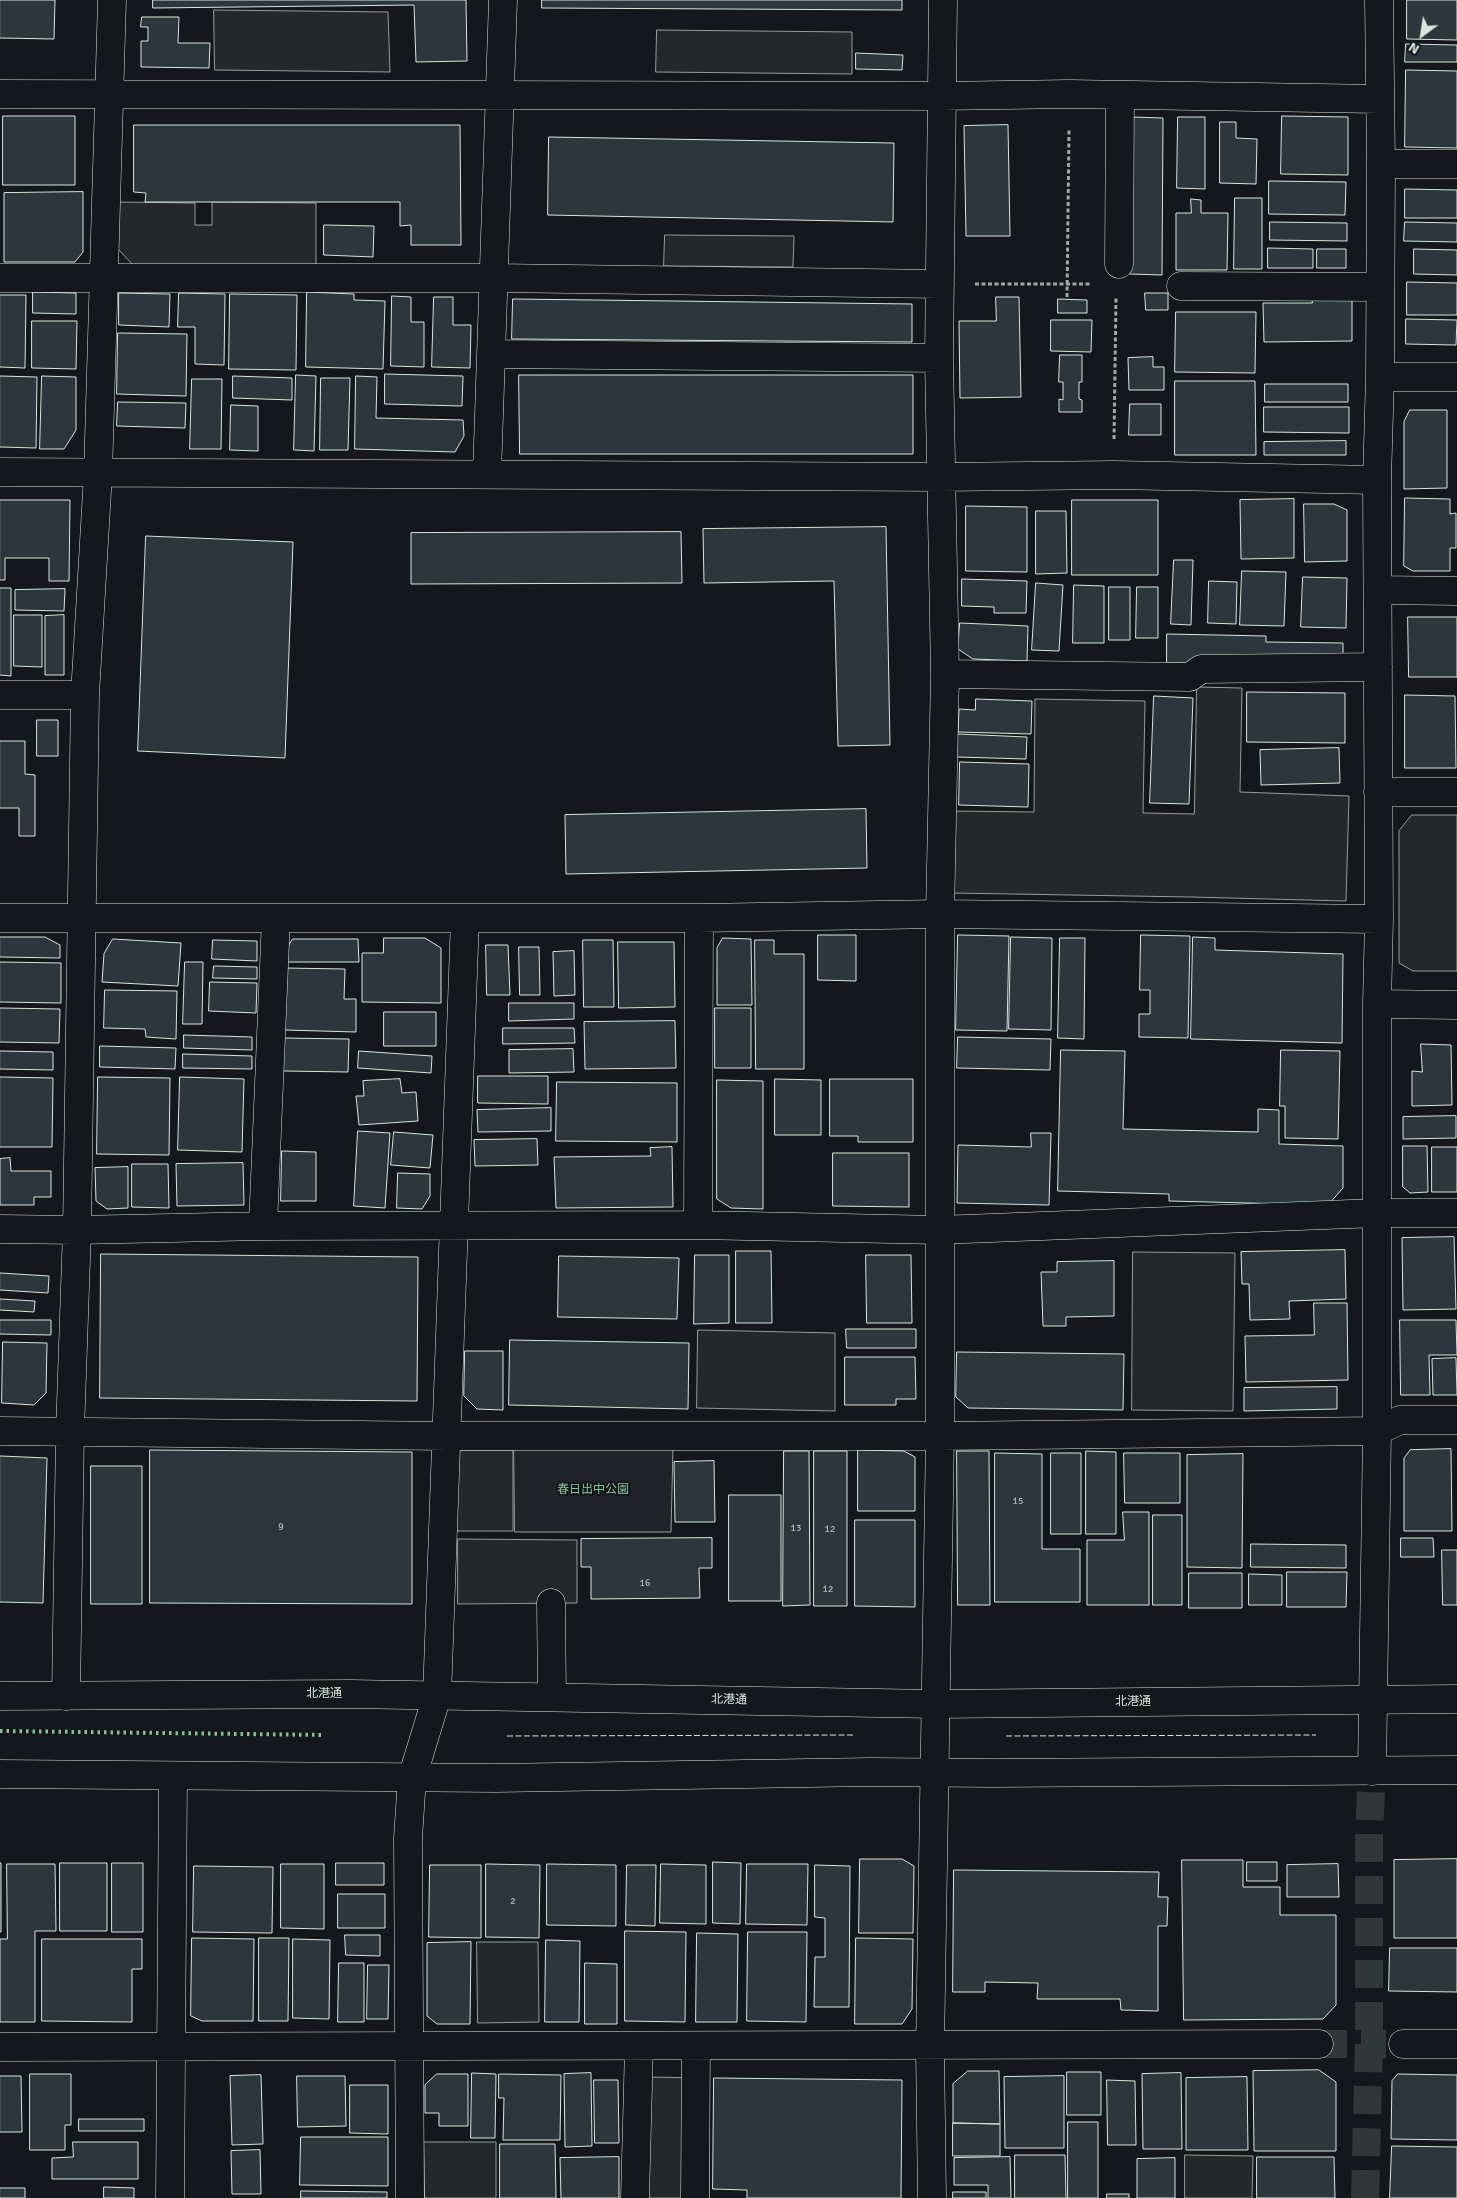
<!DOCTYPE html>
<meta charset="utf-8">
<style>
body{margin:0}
#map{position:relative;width:1457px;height:2198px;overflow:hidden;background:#14181c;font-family:Signika,sans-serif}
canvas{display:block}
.north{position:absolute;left:1397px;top:10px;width:50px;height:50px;-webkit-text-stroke:4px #14181c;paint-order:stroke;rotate:211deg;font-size:14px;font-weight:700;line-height:20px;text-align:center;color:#d8e6dc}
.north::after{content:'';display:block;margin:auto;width:18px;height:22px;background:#d8e6dc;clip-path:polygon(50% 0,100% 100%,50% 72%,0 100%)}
</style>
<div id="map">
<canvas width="1457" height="2198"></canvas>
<div class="north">N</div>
</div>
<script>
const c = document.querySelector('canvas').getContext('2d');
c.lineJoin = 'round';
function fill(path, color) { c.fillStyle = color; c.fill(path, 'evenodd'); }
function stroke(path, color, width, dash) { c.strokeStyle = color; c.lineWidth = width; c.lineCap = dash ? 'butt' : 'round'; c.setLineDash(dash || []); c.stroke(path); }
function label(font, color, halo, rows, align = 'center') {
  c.font = font + ' Signika,"Noto Sans JP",sans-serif'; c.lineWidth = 4; c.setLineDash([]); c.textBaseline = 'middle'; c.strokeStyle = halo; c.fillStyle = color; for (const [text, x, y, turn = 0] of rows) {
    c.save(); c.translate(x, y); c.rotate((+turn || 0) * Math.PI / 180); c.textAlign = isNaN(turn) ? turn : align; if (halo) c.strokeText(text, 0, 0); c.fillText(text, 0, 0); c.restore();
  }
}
const green = new Path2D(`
 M514 1447 673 1448 671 1532H515Z`);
fill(green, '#202428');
stroke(green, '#939e99', 1);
const parking = new Path2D(`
 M214 10 388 12 390 72 215 70Z
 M657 30 852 32V74L656 72Z
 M118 202 195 203V225H212V202L316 203V266H134L117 248Z
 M665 235 794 236 793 267 664 266Z
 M1197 687 1242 688 1240 792 1349 796 1346 901 1191 897 952 893 953 811 1034 812 1035 699 1145 701 1143 813 1194 814Z
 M1412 815H1457V971H1413L1399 963V831Z
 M1133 1252 1235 1253 1233 1411 1132 1410Z
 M698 1330 835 1333V1411L697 1408Z
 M461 1450H513V1531H453L454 1457Z
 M458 1539 577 1540V1603L458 1604Z
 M477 1942H538L539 2022 478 2023Z
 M647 2077 709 2078V2198H646Z
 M424 2142H496V2198H425Z
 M1185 2155 1253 2156 1252 2198H1185Z`);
fill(parking, '#24282b');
stroke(parking, '#939e99', 1);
const building = new Path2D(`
 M0 0H55L54 39 0 38Z
 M153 0H466L467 61 416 62 414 5 153 8Z
 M542 0H902V10L542 8Z
 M1407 0H1457V40L1407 39Z
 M142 17H179L178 43H210L209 68 141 67V41H148V27H141Z
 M1406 44 1457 45V62H1405Z
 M856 53 903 55 902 70 856 69Z
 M1406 70 1457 71V148L1405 147Z
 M3 116H75V185H3Z
 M1282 116 1348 117V175L1281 174Z
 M1132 117 1163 118 1162 275 1130 274Z
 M1178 117H1205V189L1177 188Z
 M1220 122H1236V138L1257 139 1256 184 1220 183Z
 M134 125H460L461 245H411V225L400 226V202H145L146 193 134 192Z
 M1008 125 1010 236H966L964 126Z
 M549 137 894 143 893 222 548 215Z
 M1269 181 1346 182 1345 215 1269 214Z
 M1405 189 1457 190V218H1405Z
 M83 192V252L75 262H4V193Z
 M1235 198H1262V269H1234Z
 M1191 199 1201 200V213H1228L1227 270H1176V213H1191Z
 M1270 222 1347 223V241L1270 240Z
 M1405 222 1457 223V242L1404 241Z
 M324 225 374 226 373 257 324 255Z
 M1268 248 1313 249V268H1268Z
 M1317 249H1346V268H1317Z
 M1414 249 1457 250V275L1414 274Z
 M1407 282 1457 283V315H1407Z
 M33 292 76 293V314L33 313Z
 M307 292 354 294V300L385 301 383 369 306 367Z
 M119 293 170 294 169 327 119 325Z
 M179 293 225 294 224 365 195 364V327H178Z
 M1145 293H1168V310H1146Z
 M230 294 297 295 296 370 229 369Z
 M0 295H26L25 368 0 367Z
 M392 296 411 297V322H424V367L391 366Z
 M434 297H453V325H471L470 368 432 367Z
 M996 297H1019L1021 397 960 398 959 321H996Z
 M1312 298H1352V341L1264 342 1263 303H1312Z
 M513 299 912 304V342L512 339Z
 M1058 299 1087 300V313H1058Z
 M1176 312H1256L1255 373 1175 372Z
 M1406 319 1457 320 1456 345 1406 344Z
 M1051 320H1092L1091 352 1051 351Z
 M32 321H77L76 369 32 368Z
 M118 333 187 334 186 396 117 394Z
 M1060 355H1082V382H1079V399L1082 400V412H1059V399L1063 400V382H1059Z
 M1153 357V367H1164V390H1129L1128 358Z
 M385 374 463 376 462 406 385 404Z
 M296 375 316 376 314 451 294 450Z
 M519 375H913V454H520Z
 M0 376 37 377 36 448 0 447Z
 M42 376 76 377V430L64 449H40Z
 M233 376 292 378V400L233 398Z
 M356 376 377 377 376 418 463 420 464 436 455 452 355 449Z
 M321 378H350L348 450H320Z
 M192 379H222L221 449H190Z
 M1175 381H1255L1256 455H1175Z
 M1265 384H1348V402H1265Z
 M118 402 186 403 185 428 117 426Z
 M1130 404H1161V435H1129Z
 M231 405 258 406V451L230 450Z
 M1264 407H1349V433L1264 432Z
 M1410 410H1447V488L1404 489V422Z
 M1346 441V455H1264V442Z
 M1405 498 1450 499V514L1456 513V548H1450V571H1413L1404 566Z
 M1294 499V558L1241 559 1240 500Z
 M0 500H70L69 581H49V558H5V580H0Z
 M1072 500H1158V575H1072Z
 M1304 504H1334L1347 510V561L1305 562Z
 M966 506 1027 507V572L966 571Z
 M1036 511H1066L1067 573 1036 574Z
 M886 527 890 745 838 746 834 581 704 583 703 529Z
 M681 532 682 583 411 584V533Z
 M146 536 293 542 285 758 138 751Z
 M1174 560H1193L1191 625 1171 624Z
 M1242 571 1286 572 1284 626 1240 625Z
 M1303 577 1347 578 1346 628 1301 627Z
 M962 579 1027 581 1026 613H994V607L962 606Z
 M1209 581 1237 582 1236 624 1208 623Z
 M1036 583 1063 585 1059 651 1032 650Z
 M1074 585 1104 586V643H1073Z
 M1109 587H1130V640H1109Z
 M1137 587H1158V638H1136Z
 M0 588H11V676L0 675Z
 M65 589 64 611 15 610V590Z
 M14 615H42V667L14 666Z
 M64 615V675H45V616Z
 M1408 617H1457V677H1409Z
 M960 623 1028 626 1027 661 973 659 958 649Z
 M1167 634 1266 636V642L1343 643V665L1167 663Z
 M1247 692 1345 693V743L1247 742Z
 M1405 695 1455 696 1456 768H1405Z
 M1154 696 1193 698 1189 804 1150 803Z
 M976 699 1032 701 1031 734 958 732 959 709 975 710Z
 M37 720H58V756H37Z
 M958 734 1027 737 1026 759 957 757Z
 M0 741H25V774L35 775V836H19V808H0Z
 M1339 748 1340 783 1261 785 1260 750Z
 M960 762 1029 764 1028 807 959 805Z
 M866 809 867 868 566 874 565 815Z
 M818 935H856V981L818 980Z
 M958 935 1009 936 1007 1031 956 1030Z
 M1141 935 1190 936 1188 1038 1139 1037V1014H1150V990H1140Z
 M0 937H45L60 945V958L0 957Z
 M1011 937 1052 938 1051 1030 1009 1029Z
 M1193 937 1215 938V950L1343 954 1342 1043 1191 1039Z
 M384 938H425L441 948V1003L362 1002V953H383Z
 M723 938 751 939 752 1005H717V948Z
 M1060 938H1085L1084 1039 1058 1038Z
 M113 939 181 943 178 986 102 982 104 954Z
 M293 939H358L359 962H287V948Z
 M213 940 257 941V961L212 959Z
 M583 940H613L614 1007H584Z
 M755 940H774V954H804V1069H756Z
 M618 942H674L675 1007 619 1008Z
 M486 945H508L510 995H487Z
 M519 947H539L540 995H520Z
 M574 951 575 995 554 996 553 952Z
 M0 962 61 963V1003L0 1002Z
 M185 962H203L202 1024H183Z
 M214 966 257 967V979L213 978Z
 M285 968 345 969 344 999H356V1032L284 1030Z
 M210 982 257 983 256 1013 209 1011Z
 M105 990 177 991 176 1039 146 1037 145 1029 104 1028Z
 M509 1003H574V1019L509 1021Z
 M0 1008 60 1009 59 1043 0 1042Z
 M715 1008H751V1068H715Z
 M384 1012H436V1046H384Z
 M675 1021 676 1068 585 1069 584 1022Z
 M503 1028H574L575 1043 503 1044Z
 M184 1035 252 1037V1050L184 1048Z
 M958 1037 1051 1039 1050 1070 957 1068Z
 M283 1038 349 1039 348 1072 283 1071Z
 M1421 1044 1451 1045 1452 1105 1412 1106V1071L1422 1072Z
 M100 1046 176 1048 175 1069 100 1067Z
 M573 1049 574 1072 509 1073V1050Z
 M1061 1050 1125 1051 1123 1129 1258 1132V1109L1279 1110V1144L1343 1146V1188L1328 1205 1169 1201V1194L1058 1191Z
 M1281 1050 1340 1051 1338 1139 1285 1138V1106H1280Z
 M0 1051 53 1052V1070L0 1069Z
 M359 1051 432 1056 431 1073 358 1068Z
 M183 1054 252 1056V1069L183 1068Z
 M478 1076H548V1104L478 1103Z
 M0 1077 53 1078 52 1147H0Z
 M98 1077 170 1078 169 1155 97 1154Z
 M180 1077 244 1079 242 1152 178 1150Z
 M400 1079 402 1093 416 1092 418 1121 359 1125 356 1096H364L363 1081Z
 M775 1079 821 1080V1135H775Z
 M830 1079H913V1142H858V1136H830Z
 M717 1080 763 1081V1209L731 1208 717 1199Z
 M557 1082 677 1083V1142L556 1141Z
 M551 1108V1131L478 1132 477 1110Z
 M1456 1116V1138L1403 1139V1117Z
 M358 1131 390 1133 385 1208 354 1206Z
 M394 1132 433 1135 430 1168 391 1165Z
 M1031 1133H1051L1049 1205 957 1203 958 1145 1031 1147Z
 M537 1139 538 1165 475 1166 474 1140Z
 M1403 1146H1427L1428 1192 1410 1193 1403 1187Z
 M672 1147 673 1207 556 1208 554 1157 651 1156 650 1148Z
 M1432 1147H1457V1192H1432Z
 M282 1151 316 1152V1201H281Z
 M833 1153H909V1207L833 1206Z
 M10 1158 11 1171H51V1197H34V1205H0V1159Z
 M243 1163 244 1205 177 1206 176 1164Z
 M132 1164H168L169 1208 132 1207Z
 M128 1167V1208L107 1209 96 1201 95 1168Z
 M398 1173 430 1174V1196L422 1209 397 1208Z
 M1454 1237 1456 1309 1403 1310 1402 1238Z
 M1345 1250 1346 1299 1289 1301 1290 1319 1250 1320 1249 1284H1242L1241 1252Z
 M736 1251H771L772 1323H736Z
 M101 1254 418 1257 417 1401 100 1398Z
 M695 1255H729V1323L694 1324Z
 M866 1255H911L912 1323H867Z
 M559 1256 679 1258 677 1319 558 1317Z
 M1114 1261V1316L1066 1317V1326H1043L1041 1272H1057V1262Z
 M0 1273 49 1276 48 1293 0 1290Z
 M0 1299 35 1301 34 1312 0 1310Z
 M1314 1303H1347L1348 1380 1246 1382 1245 1336 1314 1335Z
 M0 1320H51V1335L0 1334Z
 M1400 1320H1456L1457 1355H1429L1430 1395H1401Z
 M846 1329H916V1348H847Z
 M510 1340 689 1343 688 1409 509 1405Z
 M3 1342 47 1343 46 1393 34 1405 2 1403Z
 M465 1351H503V1410L477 1409 464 1396Z
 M957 1352 1124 1354 1123 1410 968 1408 956 1397Z
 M845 1357H915L916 1399H896V1405H845Z
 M1456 1358 1457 1395H1433L1432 1359Z
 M1337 1387V1409L1244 1411V1388Z
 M1451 1449 1452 1531H1404V1458L1410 1450Z
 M150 1450 412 1452V1604L150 1603Z
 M858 1450 904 1451 915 1457V1511H858Z
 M784 1451H809L810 1605 783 1606Z
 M814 1451H847V1606H814Z
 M957 1451H989L990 1605H958Z
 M1086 1451 1116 1452V1534H1086Z
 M995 1453 1042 1454V1549H1080V1602H995Z
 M1051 1453H1081V1534H1051Z
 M1124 1453H1180V1503H1125Z
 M1243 1454 1242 1568 1187 1567V1455Z
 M0 1456 47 1458 43 1603 0 1602Z
 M714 1461 715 1522H675L674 1462Z
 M91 1466H142V1604H91Z
 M729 1495H781V1601H729Z
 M1123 1512H1149V1605H1087V1540H1124Z
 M1153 1515H1182V1605H1153Z
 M855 1520H915V1607L855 1606Z
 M712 1538V1568H699L700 1598 591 1599V1567H581V1539Z
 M1401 1538H1433L1434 1557H1401Z
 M1251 1544 1346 1545V1568L1251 1567Z
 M1442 1550H1457V1605H1443Z
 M1287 1572H1347L1346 1607H1287Z
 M1189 1573H1242V1608H1189Z
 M1249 1574 1282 1575V1605H1249Z
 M860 1859H902L914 1866 913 1933H859Z
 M1457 1859V1938H1394V1860Z
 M1182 1860H1243V1887H1280V1915H1336V2005L1323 2019 1184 2020Z
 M713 1862 741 1863 740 1924 713 1923Z
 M1247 1862H1277V1881H1247Z
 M0 1863H1V1932H0Z
 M60 1863H107V1931H60Z
 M112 1863H143V1932H112Z
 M336 1863H384V1885H336Z
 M7 1864H55L56 1931H35V2022H0V1939H7Z
 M281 1864H324V1929L281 1928Z
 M486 1864 540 1865 539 1938 486 1937Z
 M547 1864 616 1865V1926L547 1925Z
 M661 1864 706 1865V1924L660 1923Z
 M747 1864H808L807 1925 746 1924Z
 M1338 1864 1339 1897H1287V1865Z
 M430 1865H481V1938L429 1937Z
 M627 1865H656L655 1926 626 1925Z
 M815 1865 850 1866 849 2007H814L815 1957H825V1918L815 1917Z
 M194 1866 273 1867 272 1933 193 1932Z
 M954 1870 1159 1872 1158 1897H1168L1167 1926H1158V2011L1121 2010 1120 1999H1037L1038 1983 985 1982V1992H953Z
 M338 1894H385V1928H338Z
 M625 1931 686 1932 685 2022 625 2021Z
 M748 1932H807L806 2022 747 2021Z
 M697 1933 738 1934 737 2022H696Z
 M345 1935H380V1956L346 1955Z
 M192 1938 254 1939 253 2021H202L191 2016Z
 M259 1938H289L288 2021H259Z
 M856 1938 913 1939 912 2009 902 2024H855Z
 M42 1939H142V1969H132V2022L42 2021Z
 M293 1939 330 1940 329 2019 293 2018Z
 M546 1940 580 1941 579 2022H545Z
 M471 1942 470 2024H437L427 2016V1943Z
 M1390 1948H1457V1992L1389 1991Z
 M339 1963H364V2022H338Z
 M585 1963 617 1964V2024H585Z
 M368 1965H389L388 2019H367Z
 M1319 2070 1336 2082V2151H1254L1253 2071Z
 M968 2071H999L1000 2124 953 2123V2084Z
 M1067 2072H1101V2115H1067Z
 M472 2073 496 2074 495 2138H471Z
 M591 2073 592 2146 565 2147 564 2074Z
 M1181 2073 1182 2149H1143L1142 2074Z
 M30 2074H71V2125H65V2150H30Z
 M437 2074H468V2126H439V2113H425V2085Z
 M499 2074 561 2075 560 2140H503L504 2098H499Z
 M1398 2074 1457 2075V2140L1391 2139 1392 2081Z
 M261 2075 263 2144 232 2145 230 2076Z
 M0 2076H21L22 2132H0Z
 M297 2076H345L346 2126 298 2127Z
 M1064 2076V2148H1005L1004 2077Z
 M1247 2077 1248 2150H1186V2078Z
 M714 2078 902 2080 901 2198H747V2190L713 2189Z
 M594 2080H618L619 2143H595Z
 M1107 2080 1135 2081 1136 2145H1108Z
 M350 2085H388V2134L350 2133Z
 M79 2119H144V2131H79Z
 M1068 2122H1098V2198H1068Z
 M953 2123 1000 2124V2156H953Z
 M301 2137H388V2186L300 2185Z
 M73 2142H138V2179H52V2158L73 2157Z
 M500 2144H555L556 2198H500Z
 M1392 2146 1457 2147V2198H1390Z
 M260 2150 261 2194H232L231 2151Z
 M1015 2155H1065L1066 2198H1015Z
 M619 2157V2198H561L560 2158Z
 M1010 2157 1011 2198H988V2185H954V2158Z
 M1257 2157H1334L1335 2198H1257Z
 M1175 2158V2198H1137V2159Z
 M104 2187 134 2188V2198H104Z
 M0 2188H25V2198H0Z
 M301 2191 387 2192V2198H301Z
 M953 2192H986V2198H953Z
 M1107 2194H1129V2198H1107Z`);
fill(building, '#2c363c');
stroke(building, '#d8e6dc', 1);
stroke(new Path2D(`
 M1319 2044H1386
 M1365 2198 1369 2043V1832L1372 1771`), '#313739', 28, [28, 14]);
const minor = new Path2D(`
 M0 94 941 96 1069 94 1380 99
 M1381 164H1457
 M1119 264 1120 95
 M0 278H495L940 284
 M1181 286 1380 287
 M493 354 939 358
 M1380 377H1457
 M0 472 941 477 1114 475 1377 480
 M487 474 503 0
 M1378 590 1457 591
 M945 674 1190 677 1201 669 1378 667
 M0 695H85
 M1378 792H1457
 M0 918H699L940 914 1379 919
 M1377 1004 1457 1005
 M698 1225 699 918
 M263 1226 276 918
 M0 1229 77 1230 263 1226 698 1225 939 1230 1377 1213H1457
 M0 1431 447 1436H940L1377 1431 1400 1420H1457
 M551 1603 552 1697
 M66 1696 70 1432 77 1230 85 695 98 474 112 0
 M1372 1771 1377 1431V1004L1379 919 1377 480 1380 377 1381 164 1379 0
 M1403 2044H1457
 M0 2047C440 2047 880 2048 1319 2044
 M170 2198 173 1776
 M410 2198 408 1838 412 1778 437 1696 465 918
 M635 2198 639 2047
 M695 2198 696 2046
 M932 2198 930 2048 940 1436V914L945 674 939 358 943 0`);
const major = new Path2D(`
 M0 1696 350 1694 935 1704 1457 1699
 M0 1774 496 1778 871 1772 992 1773 1457 1770`);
stroke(minor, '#d8e6dc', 29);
stroke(major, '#d8e6dc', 29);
stroke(new Path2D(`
 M975 284H1091
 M1067 297 1069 130
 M1114 439 1116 298`), '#9da8a2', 3, [4, 2.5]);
stroke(minor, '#14181c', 28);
stroke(major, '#14181c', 28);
stroke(new Path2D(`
 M0 1731 325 1735`), '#8ac095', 4, [2.5, 4]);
stroke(new Path2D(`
 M507 1736 855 1735
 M1006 1736 1316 1735`), '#d8e6dc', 1, [6, 2.5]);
label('10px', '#adbab4', null, [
 ["15",1018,1501],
 ["9",281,1527],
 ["13",796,1528],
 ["12",830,1529],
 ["16",645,1583],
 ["12",828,1589],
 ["2",513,1901]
]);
label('12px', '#8ac095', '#14181c', [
 ["春日出中公園",593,1490]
]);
label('12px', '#d8e6dc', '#14181c', [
 ["北港通",324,1694],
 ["北港通",729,1700,1],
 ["北港通",1133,1702]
]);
</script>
